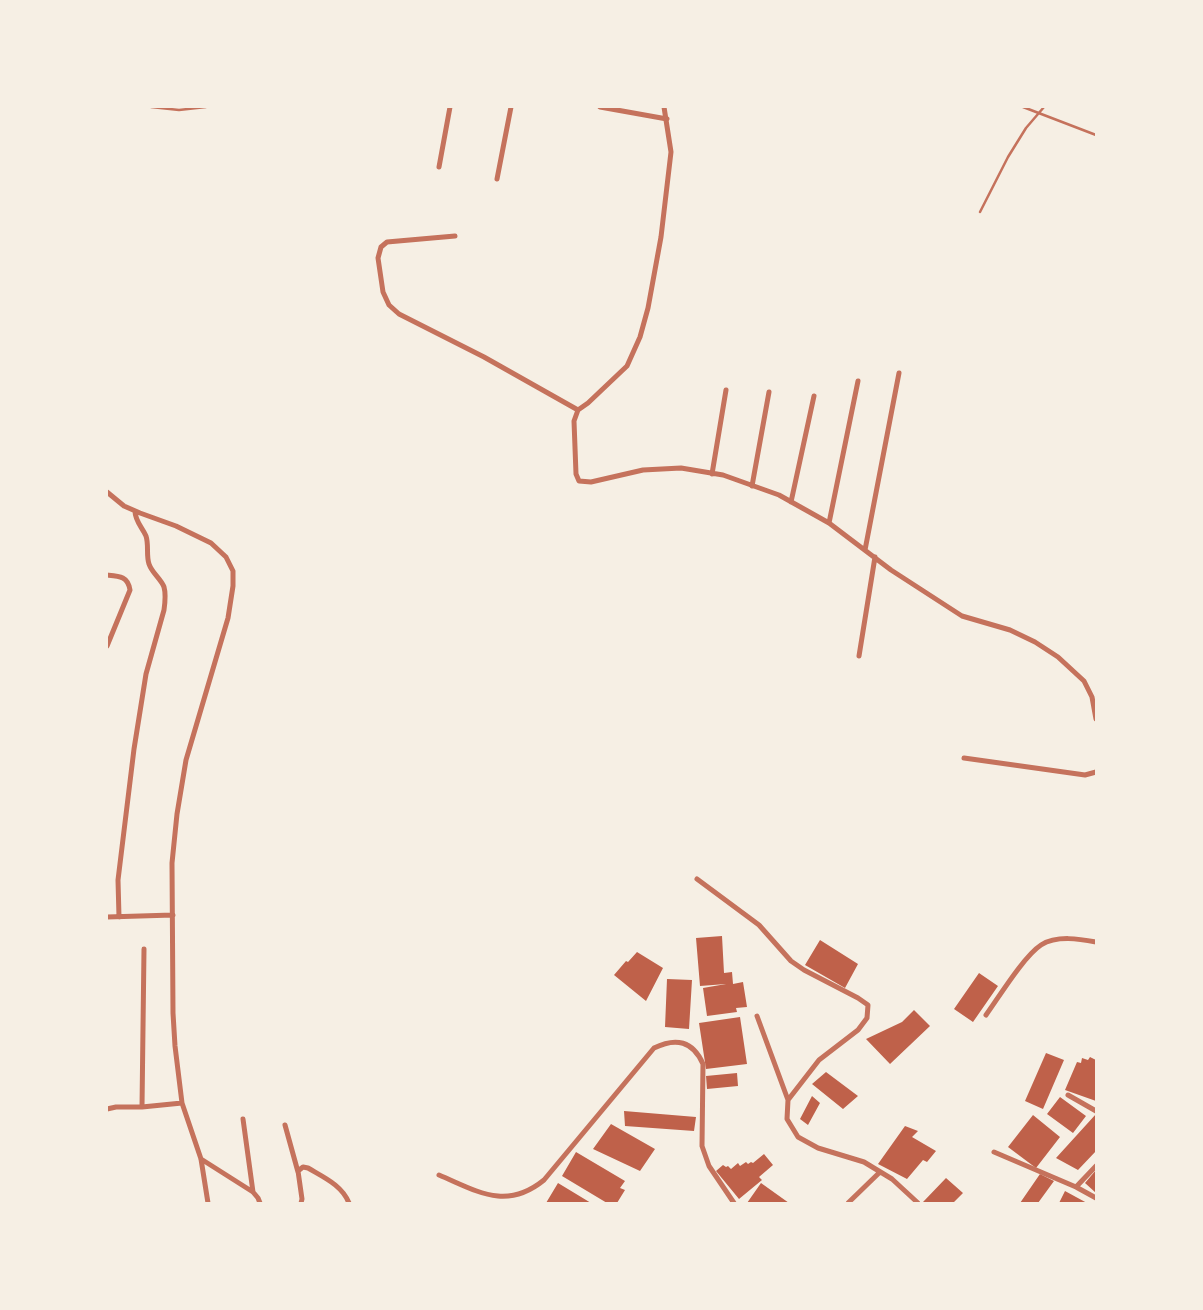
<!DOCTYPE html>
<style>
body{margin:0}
#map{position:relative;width:1203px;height:1310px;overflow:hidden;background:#f6efe4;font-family:"Nunito Sans",sans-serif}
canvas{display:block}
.frame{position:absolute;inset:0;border:108px solid #f6efe4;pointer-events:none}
</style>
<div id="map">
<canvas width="1203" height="1310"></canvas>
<div class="frame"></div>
</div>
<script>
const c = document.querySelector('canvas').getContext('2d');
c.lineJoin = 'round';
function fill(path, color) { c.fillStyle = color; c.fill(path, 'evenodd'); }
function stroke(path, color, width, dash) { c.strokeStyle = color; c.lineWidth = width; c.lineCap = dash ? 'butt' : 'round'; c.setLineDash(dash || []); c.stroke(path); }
fill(new Path2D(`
 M722 936 724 973 732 972 733 984 743 982 747 1007 736 1008 737 1012 707 1016 703 988 726 984 700 986 696 938Z
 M820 940 858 964 845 988 805 965Z
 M637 952 663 968 646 1001 614 975 626 961 628 962Z
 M979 973 998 986 973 1022 954 1009Z
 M667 979 692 980 689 1029 665 1027Z
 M914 1010 930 1026 890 1064 866 1039 902 1022Z
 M740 1017 747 1064 706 1069 699 1023Z
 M1046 1053 1064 1060 1043 1109 1025 1101Z
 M1090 1057 1096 1060V1101L1065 1090 1077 1062 1081 1063 1082 1058 1088 1060Z
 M826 1072 858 1096 843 1109 812 1084Z
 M737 1073 738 1086 707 1089 706 1076Z
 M812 1096 820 1103 808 1125 800 1119Z
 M1060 1097 1086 1116 1073 1133 1047 1114Z
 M624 1111 696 1117 694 1131 625 1126Z
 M1096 1114V1151L1078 1170 1056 1158Z
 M1033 1115 1060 1137 1036 1168 1008 1147Z
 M611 1124 655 1149 640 1171 593 1149Z
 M905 1126 918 1131 912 1137 936 1151 927 1162 923 1160 907 1179 878 1164Z
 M576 1152 625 1181 620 1188 625 1190 617 1203H607L562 1176Z
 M764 1154 773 1165 759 1177 762 1180 739 1199 716 1171 723 1165 726 1167 728 1166 731 1169 738 1163 740 1166 746 1162 748 1164 751 1162 753 1163Z
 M1096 1170V1193L1085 1183Z
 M1040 1174 1054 1181 1038 1203H1020Z
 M946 1178 963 1193 953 1203H924L923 1202Z
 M558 1183 591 1203H546Z
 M761 1183 789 1203H747Z
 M1065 1191 1087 1203H1059Z`), '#bf614a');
stroke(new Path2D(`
 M151 107 179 110 206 107
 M1023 107 1096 135
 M980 212 1008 157 1026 128 1044 107`), '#c5725c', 2.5);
stroke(new Path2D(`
 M600 107 667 119
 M664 107 671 152 661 237 648 308 640 337 627 366 588 403 578 410 574 421 576 474 579 481 591 482 643 470 681 468 723 475 779 495 829 523 891 570 962 616 1010 630 1035 642 1058 657 1084 681 1092 697 1096 719
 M439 167 450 107
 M497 179 511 107
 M455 236 387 242 381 247 378 258 383 292 389 305 399 314 484 357 578 410
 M712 474 726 390
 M752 486 769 392
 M107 492 124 506 140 513 176 526 211 543 226 557 233 571V586L228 618 186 760 177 814 172 863 173 1013 175 1046 182 1103
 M791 502 814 396
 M829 523 858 381
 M865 550 899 373
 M107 575C119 576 128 576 130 590L107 646
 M859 656 875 557
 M964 758 1085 775 1096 772
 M697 879 759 925 791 961 804 970 858 998 868 1005 867 1018 858 1030 819 1060 788 1100 787 1119 798 1137 818 1148 864 1162 892 1179 918 1203
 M107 917 173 915
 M119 917 118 880 134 749 146 674 164 610C165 603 166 594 164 587 161 579 152 573 149 564 146 555 149 545 146 536 142 527 135 521 135 511
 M986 1015C999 997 1024 956 1041 945 1057 935 1080 939 1096 942
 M757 1016 788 1100
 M1068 1095 1096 1111
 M142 1107 144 949
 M107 1109 116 1107H142L182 1103 201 1159 208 1203
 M243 1119 253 1192
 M285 1125 298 1172
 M994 1152 1076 1187 1096 1198
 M201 1159 253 1192 258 1198 260 1203
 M439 1175C477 1191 506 1211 544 1180L654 1048C676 1037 693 1041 703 1064L702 1146 709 1166 734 1203
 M1076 1187 1096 1166
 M301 1203 302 1199 298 1171 303 1167 308 1168C323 1177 342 1185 349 1203
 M848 1203 880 1172`), '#c5725c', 5);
</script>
